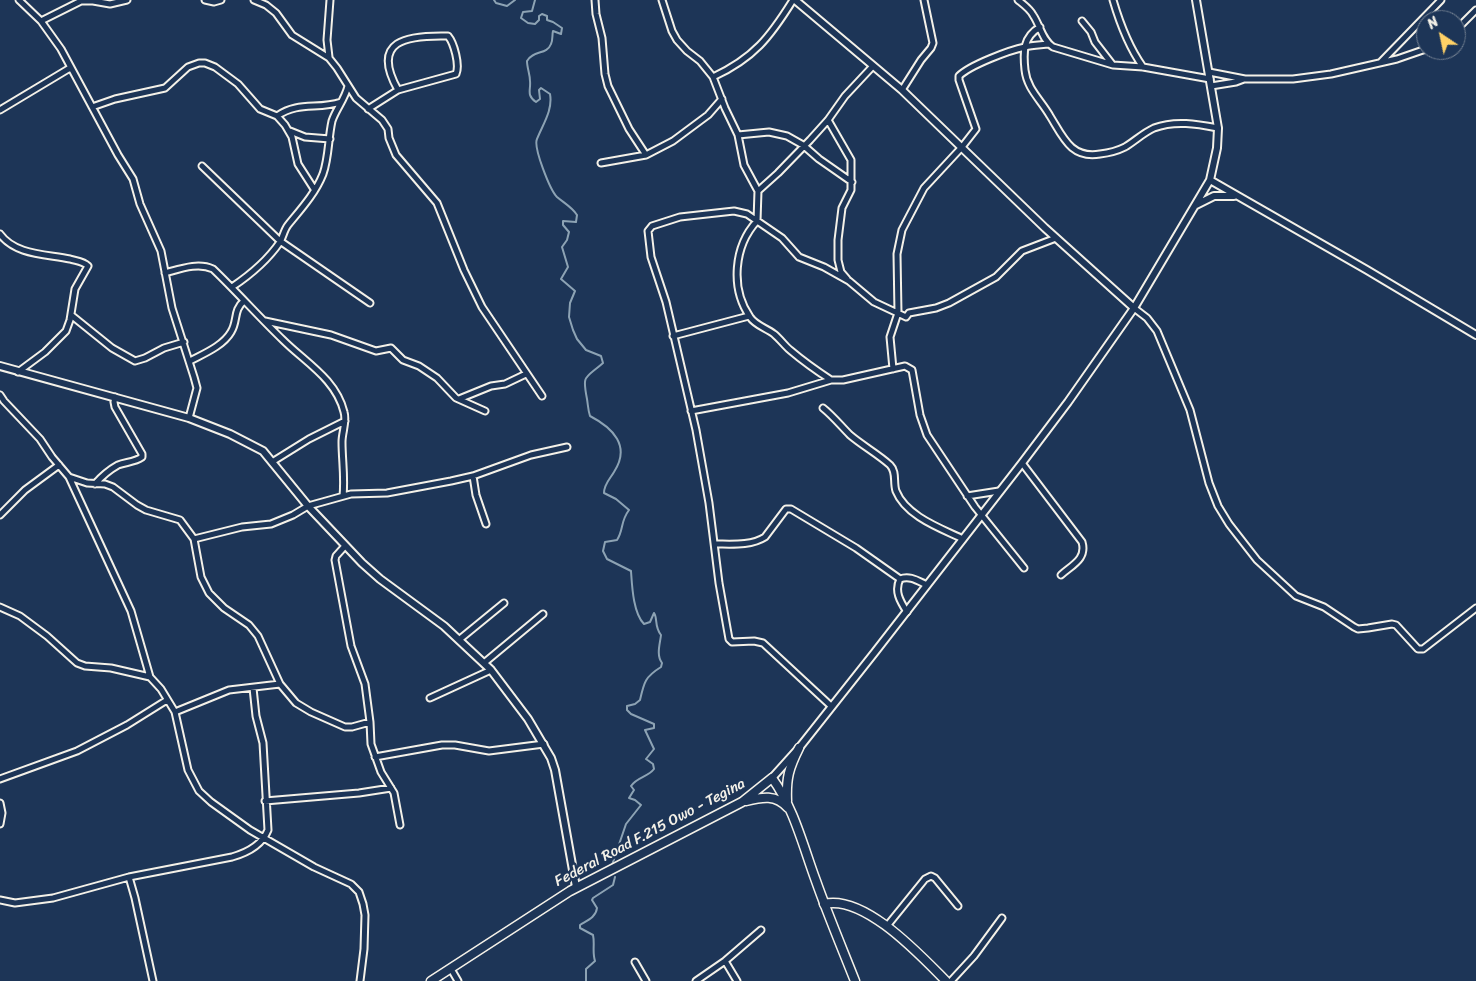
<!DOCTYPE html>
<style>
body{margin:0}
#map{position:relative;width:1476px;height:981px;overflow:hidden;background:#1d3557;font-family:Sriracha,sans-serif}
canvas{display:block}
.north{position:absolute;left:1416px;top:10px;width:50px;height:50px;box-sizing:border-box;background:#1d3557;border:1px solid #738091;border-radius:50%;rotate:326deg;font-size:14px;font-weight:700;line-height:20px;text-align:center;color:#f4f1e8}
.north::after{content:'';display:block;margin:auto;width:18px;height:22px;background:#ffd166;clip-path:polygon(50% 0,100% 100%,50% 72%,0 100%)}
</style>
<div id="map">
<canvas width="1476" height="981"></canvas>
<div class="north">N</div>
</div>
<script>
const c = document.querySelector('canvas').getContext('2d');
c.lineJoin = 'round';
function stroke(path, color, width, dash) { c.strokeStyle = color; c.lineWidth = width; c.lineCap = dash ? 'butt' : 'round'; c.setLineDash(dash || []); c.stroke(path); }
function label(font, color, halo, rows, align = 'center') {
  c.font = font + ' Sriracha,sans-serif'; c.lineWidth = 5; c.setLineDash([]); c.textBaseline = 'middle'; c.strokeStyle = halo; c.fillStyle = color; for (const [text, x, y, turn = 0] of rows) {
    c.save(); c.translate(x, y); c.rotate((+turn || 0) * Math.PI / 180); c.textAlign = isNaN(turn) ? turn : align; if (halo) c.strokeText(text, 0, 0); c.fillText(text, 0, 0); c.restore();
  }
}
stroke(new Path2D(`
 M494 0 496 3 507 6 515 0
 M535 0 532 11 523 12 521 18 528 23 535 24 539 20V16L542 14 547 16V20L553 22 562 28 561 34 553 31C552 35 553 40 551 44 547 55 533 50 527 61 527 68 530 74 530 81 531 90 526 95 536 102L540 99 539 90 541 88 550 94C553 110 543 124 537 139 533 147 550 190 557 197 564 203 572 207 577 215L576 222 563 221V225L569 232 567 240 562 247 568 267 561 279 575 291 570 303 569 317 573 330 577 339 586 350 601 356 603 363C585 379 582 374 587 399 588 405 588 410 590 416 613 428 631 446 614 472 610 479 604 484 604 493L616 499 629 510C620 522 624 529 617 540L605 542 603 551 607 559 631 571C632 585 633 613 644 624L650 622 654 613C658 619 654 626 661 635 660 644 656 655 662 663L661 667C645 677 644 682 640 700L635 704 627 706V710L631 714 654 724V728L645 730 654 749 646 759 653 764 654 769C648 777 637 777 631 786L634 790 629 798 635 800 641 805 626 824 612 865
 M586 981V969L595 961C592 952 595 944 593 935L580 928V925C588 920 596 917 597 908L592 900 593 898 613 885 615 877`), '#8da3b4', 2);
const minor = new Path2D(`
 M19 0 41 21 61 49 118 155 133 179 140 204 161 251 172 308 194 377 197 388 189 418
 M205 0 214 2 221 0
 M254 0 266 5 276 13 292 35 329 58 337 68 356 98 382 120 388 129 389 138 396 155 437 203 464 270 482 307 542 396
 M595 0 596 14 602 38 605 74 608 86 629 129 646 155
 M662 0 672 31 677 40 687 51 700 61 713 77 725 108 738 135 744 165 758 191 757 221C734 246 730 288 750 317 755 325 766 328 774 334 780 339 785 346 790 350 803 361 817 371 831 380
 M1018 0C1023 4 1030 9 1033 15 1040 25 1042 40 1053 47L1113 65 1143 67 1210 79
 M1113 0C1120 24 1128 46 1143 67
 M41 21 81 1H93L110 4 127 0
 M1082 21 1091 32 1095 42 1112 64
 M1040 27C1023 37 1023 52 1025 70 1027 89 1041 100 1050 116 1063 137 1071 159 1100 154 1109 153 1117 151 1125 147 1135 141 1143 133 1154 128 1175 120 1197 124 1218 128
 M1456 30 1476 10
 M329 57 327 40 330 0
 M1381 62 1441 0
 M1209 72 1245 79H1293L1331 74 1397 59 1426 49
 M713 77C754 58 770 37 793 0
 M1211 86 1236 82 1244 79
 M902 90 921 60 931 48 933 43 924 0
 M92 107 115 99 165 88 188 67 199 63H205L215 67 238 84 260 109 277 116 285 125 292 137 298 164 314 189
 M368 109 398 90 456 74C460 65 454 43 448 36 407 35 370 40 398 90
 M0 110 70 68
 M277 116C299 101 317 110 341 102
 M828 120 851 160V190L842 208 838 240V260L841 272 847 279
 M290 131 305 137 330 139
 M738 135 769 132 787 136 803 145 819 159 852 182
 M601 163 646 155 673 141 708 115 722 99
 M202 166 280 241 370 303
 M758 191 778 173 810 140 828 120 845 96 873 66
 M0 234C15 255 46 254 70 259 76 261 83 261 88 266L75 289 70 320 66 331 45 352 18 372
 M165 273C180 269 198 262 213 269 237 292 259 317 283 340 305 362 336 379 344 412 347 422 342 432 342 442 342 460 345 477 343 496
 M232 287C250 275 267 261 280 242 283 237 284 230 288 225 301 209 315 194 323 174 329 157 328 139 332 121 336 109 345 99 348 86
 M1134 308 1147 318 1157 331 1190 410 1209 483 1218 506 1229 524 1257 560 1296 596 1324 607 1354 627 1358 629 1368 628 1392 624 1396 625 1418 649H1423L1476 608
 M71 315 112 348 135 361 145 358 164 348 184 342
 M265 321 331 335 376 351 391 348 403 360 419 366 437 378 456 398 485 411
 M673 336 749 316
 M190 361C203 354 223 346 231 332 238 321 233 310 244 301
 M893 369 890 337 898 313 897 254 902 230 924 188 962 147 976 129 959 80V76C970 65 1010 50 1025 47 1032 45 1041 45 1049 44
 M0 395 4 401 40 439 52 457 69 477 131 611 150 677
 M459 399 491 386 505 384 526 374
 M823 408C833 416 841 426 850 435 863 446 878 454 890 465 897 472 893 482 896 491 906 516 940 528 963 539
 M691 411 788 393 831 380H843L905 366 912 370 920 415 927 435 975 507 1024 568
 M272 462 309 439 345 421
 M1022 463 1082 542C1087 559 1072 565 1061 575
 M473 476 476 495 486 524
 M69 477 87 483 105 484 113 487 137 505 146 510 180 520 194 539 201 577 209 593 224 608 249 625 258 636 280 684 296 703 311 712 345 727H352L370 722
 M95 484C102 476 109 470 118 465 126 462 135 462 142 457V454L115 407 114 402 115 397
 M967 496 999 491
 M0 515 25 490 59 465
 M194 539 242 527 271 524 293 515 308 506 351 494 387 493 451 481 473 476 531 455 567 447
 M715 544C731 544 751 546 765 537L786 509H791L856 548 900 579
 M345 546 336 556 335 560 351 646 365 684 370 722 371 744 381 772 394 793 400 825
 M900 579C894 591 900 601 907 612
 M900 579C910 575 918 581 927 585
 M0 607 20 616 47 636 77 663 85 666 111 668 150 677 161 689 175 712 188 770 199 791 211 802 250 830 314 867 351 884 359 892 363 904 365 915 364 949 360 981
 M460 639 504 603
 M484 663 543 614
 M430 698 491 670
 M831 706 763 643 754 641 732 642 729 639 719 583 709 503 696 430 666 302 651 257 648 231 652 226 680 217 734 211 747 214 782 238 799 257 824 267 849 281 874 302 906 317 909 313 936 308 949 303 996 277 1022 251 1056 238
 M175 712 229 690 280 684
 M375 757 442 745H455L489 751 544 744
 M0 779 77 751 127 725 167 700
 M265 801 359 793 391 788
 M0 803 2 813 0 824
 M129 877 135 898 153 981
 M0 900 15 903 53 898 129 877 232 857C246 853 262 845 268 830L263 743 256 716 253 688
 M887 926 925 879 931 876 935 878 958 906
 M725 961 737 981
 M635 962 646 981
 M451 969 458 981
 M696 981 725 961 761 930
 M951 981 974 956 1002 918`);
const tertiary = new Path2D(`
 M795 0 902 90 1045 228 1134 308
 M1210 180 1367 270 1476 335
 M1196 205 1214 196H1234
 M0 366 189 418 230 434 263 451 308 506 362 563 380 579 444 626 491 670 528 719 551 758 555 770 576 887
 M772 778 799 748 875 652 1022 463 1068 402 1134 308 1210 180 1217 148 1218 128 1196 0`);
const secondary = new Path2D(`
 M824 904C864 894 920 955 946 981`);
const primary = new Path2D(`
 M746 801C762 797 776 794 788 808
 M787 801C786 778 789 768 799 748
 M431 981 570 891 742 802 772 778C794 808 803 846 816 881 828 915 842 948 855 981`);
stroke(minor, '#f4f1e8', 9);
stroke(tertiary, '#f4f1e8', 10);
stroke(secondary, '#f4f1e8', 11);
stroke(primary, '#f4f1e8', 11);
stroke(minor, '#1d3557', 5);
stroke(tertiary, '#1d3557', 6);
stroke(secondary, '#1d3557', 8);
stroke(primary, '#1d3557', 8);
label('15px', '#f4f1e8', '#1d3557', [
 ["Federal Road F.215 Owo - Tegina",650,833,-28]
]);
</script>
